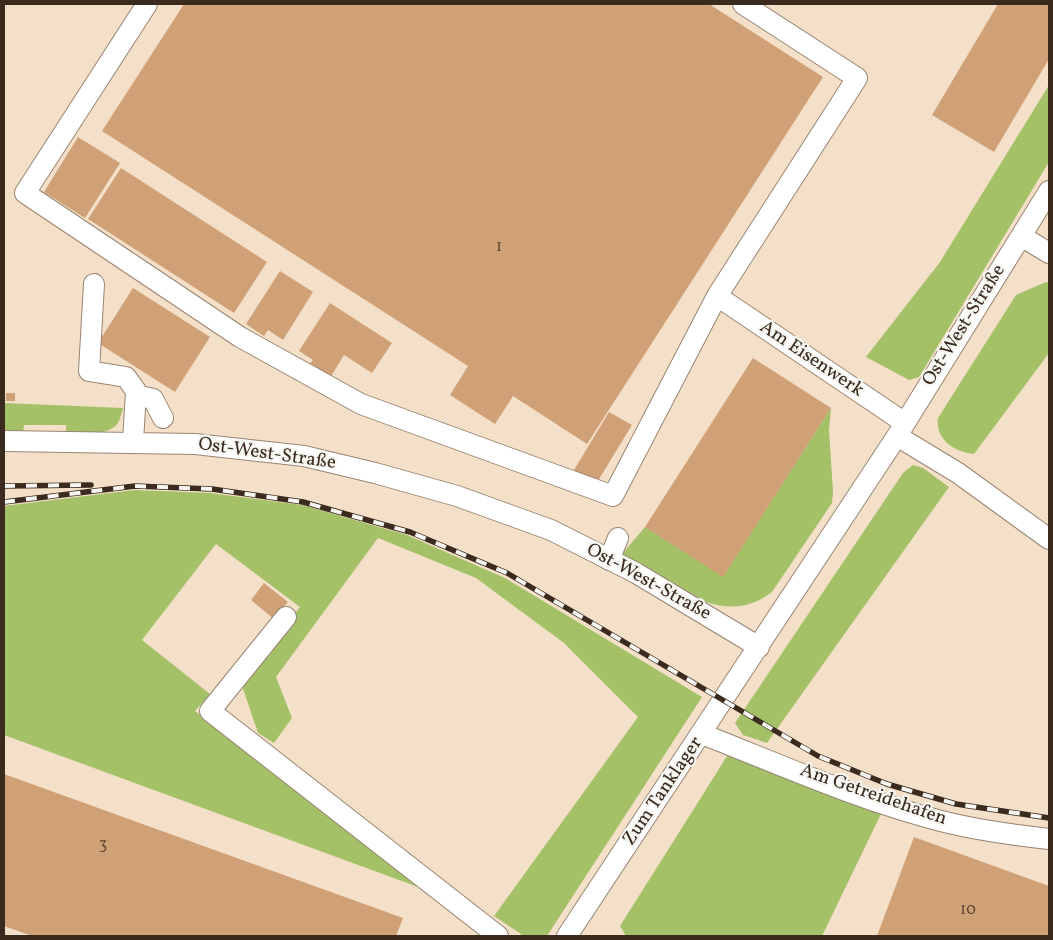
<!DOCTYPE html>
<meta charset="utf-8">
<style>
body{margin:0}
#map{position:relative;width:1053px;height:940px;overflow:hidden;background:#f4e0c8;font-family:Vollkorn,serif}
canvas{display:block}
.frame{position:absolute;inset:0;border:5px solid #3b2a1e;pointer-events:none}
</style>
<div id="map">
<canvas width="1053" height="940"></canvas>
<div class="frame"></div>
</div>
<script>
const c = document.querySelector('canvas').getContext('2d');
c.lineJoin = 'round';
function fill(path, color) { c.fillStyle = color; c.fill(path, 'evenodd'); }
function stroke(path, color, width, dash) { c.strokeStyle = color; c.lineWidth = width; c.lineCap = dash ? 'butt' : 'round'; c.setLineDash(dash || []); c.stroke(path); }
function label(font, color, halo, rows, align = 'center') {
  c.font = font + ' Vollkorn,serif'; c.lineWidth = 4.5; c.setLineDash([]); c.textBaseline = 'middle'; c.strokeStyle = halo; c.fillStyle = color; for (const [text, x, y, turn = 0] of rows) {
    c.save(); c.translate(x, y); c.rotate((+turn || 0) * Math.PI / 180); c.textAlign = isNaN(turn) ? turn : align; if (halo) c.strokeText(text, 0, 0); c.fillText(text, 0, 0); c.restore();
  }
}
fill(new Path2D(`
 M1049 85V162L919 377 909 380 866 357 940 262Z
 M1046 282 1049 283V353L974 454C955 452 935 440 938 418L1016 295Z
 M4 403 123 408C122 412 120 419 118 423 108 437 81 433 66 433V425H24L23 433 4 432Z
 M831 408 829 430 833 492 832 503 772 592C751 608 731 610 706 602L622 554 645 527 723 576Z
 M913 465 923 468 949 487 767 743 743 735 735 723 903 473Z
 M135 490 210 493 302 505 407 535 505 578 702 697 547 936H524L494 916 638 717 564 643 476 578 378 538 276 677 292 718 274 743 258 733 241 683 300 607 216 544 142 640 210 694 195 711 429 891 4 735V506Z
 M729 753 881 814 822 936H626L620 926Z`), '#a4c168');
fill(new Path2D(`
 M184 4H709L823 77 587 444 513 396 495 424 450 395 468 366 102 131Z
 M998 4H1049V59L994 152 932 115Z
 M78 137 120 163 85 218 44 192Z
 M121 168 267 262 234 313 88 219Z
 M280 271 313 292 283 340 268 330 264 336 246 324Z
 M133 288 210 337 175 392 98 343Z
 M330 303 392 343 372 373 344 355 330 378 309 365 313 360 299 351Z
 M753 358 831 408 723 577 645 527Z
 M6 393H15V401H6Z
 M609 412 632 425 596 484 574 470Z
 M264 583 288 602 274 619 251 600Z
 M4 774 403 918 396 936H32L4 926Z
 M914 837 1049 886V936H877Z`), '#d0a076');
const minor = new Path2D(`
 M147 4 25 193 240 337 361 404 613 496 717 296 857 78 743 4
 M1021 236 1049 253
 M94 284 89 371 126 377 136 391 133 442
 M717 296 905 423
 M136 395 153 399 163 418
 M897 436 958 473 1049 539
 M4 441 195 444 304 456 375 473 457 496 551 530 636 573 759 647
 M609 560 618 538
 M286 617 210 711 498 936
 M702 734C781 765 859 800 941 821 976 830 1013 835 1049 839
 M567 936 897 436 1049 191`);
stroke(minor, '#988573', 22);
stroke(minor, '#fff', 20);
const rail = new Path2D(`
 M4 486 91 485
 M4 502 135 486 212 489 303 502 410 532 507 573 818 756 887 784 956 804 1049 818`);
stroke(rail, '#3b2a1e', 5.5);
stroke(rail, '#f6f6f2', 4, [11]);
label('16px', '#604834', null, [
 ["1",499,248],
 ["3",103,846],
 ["10",968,911]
]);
label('19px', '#3b2a1e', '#f6f6f2', [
 ["Ost-West-Straße",965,326,-58],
 ["Am Eisenwerk",811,360,34],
 ["Ost-West-Straße",267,455,8],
 ["Ost-West-Straße",648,583,29],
 ["Zum Tanklager",664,792,-56],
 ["Am Getreidehafen",873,796,19]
]);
</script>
